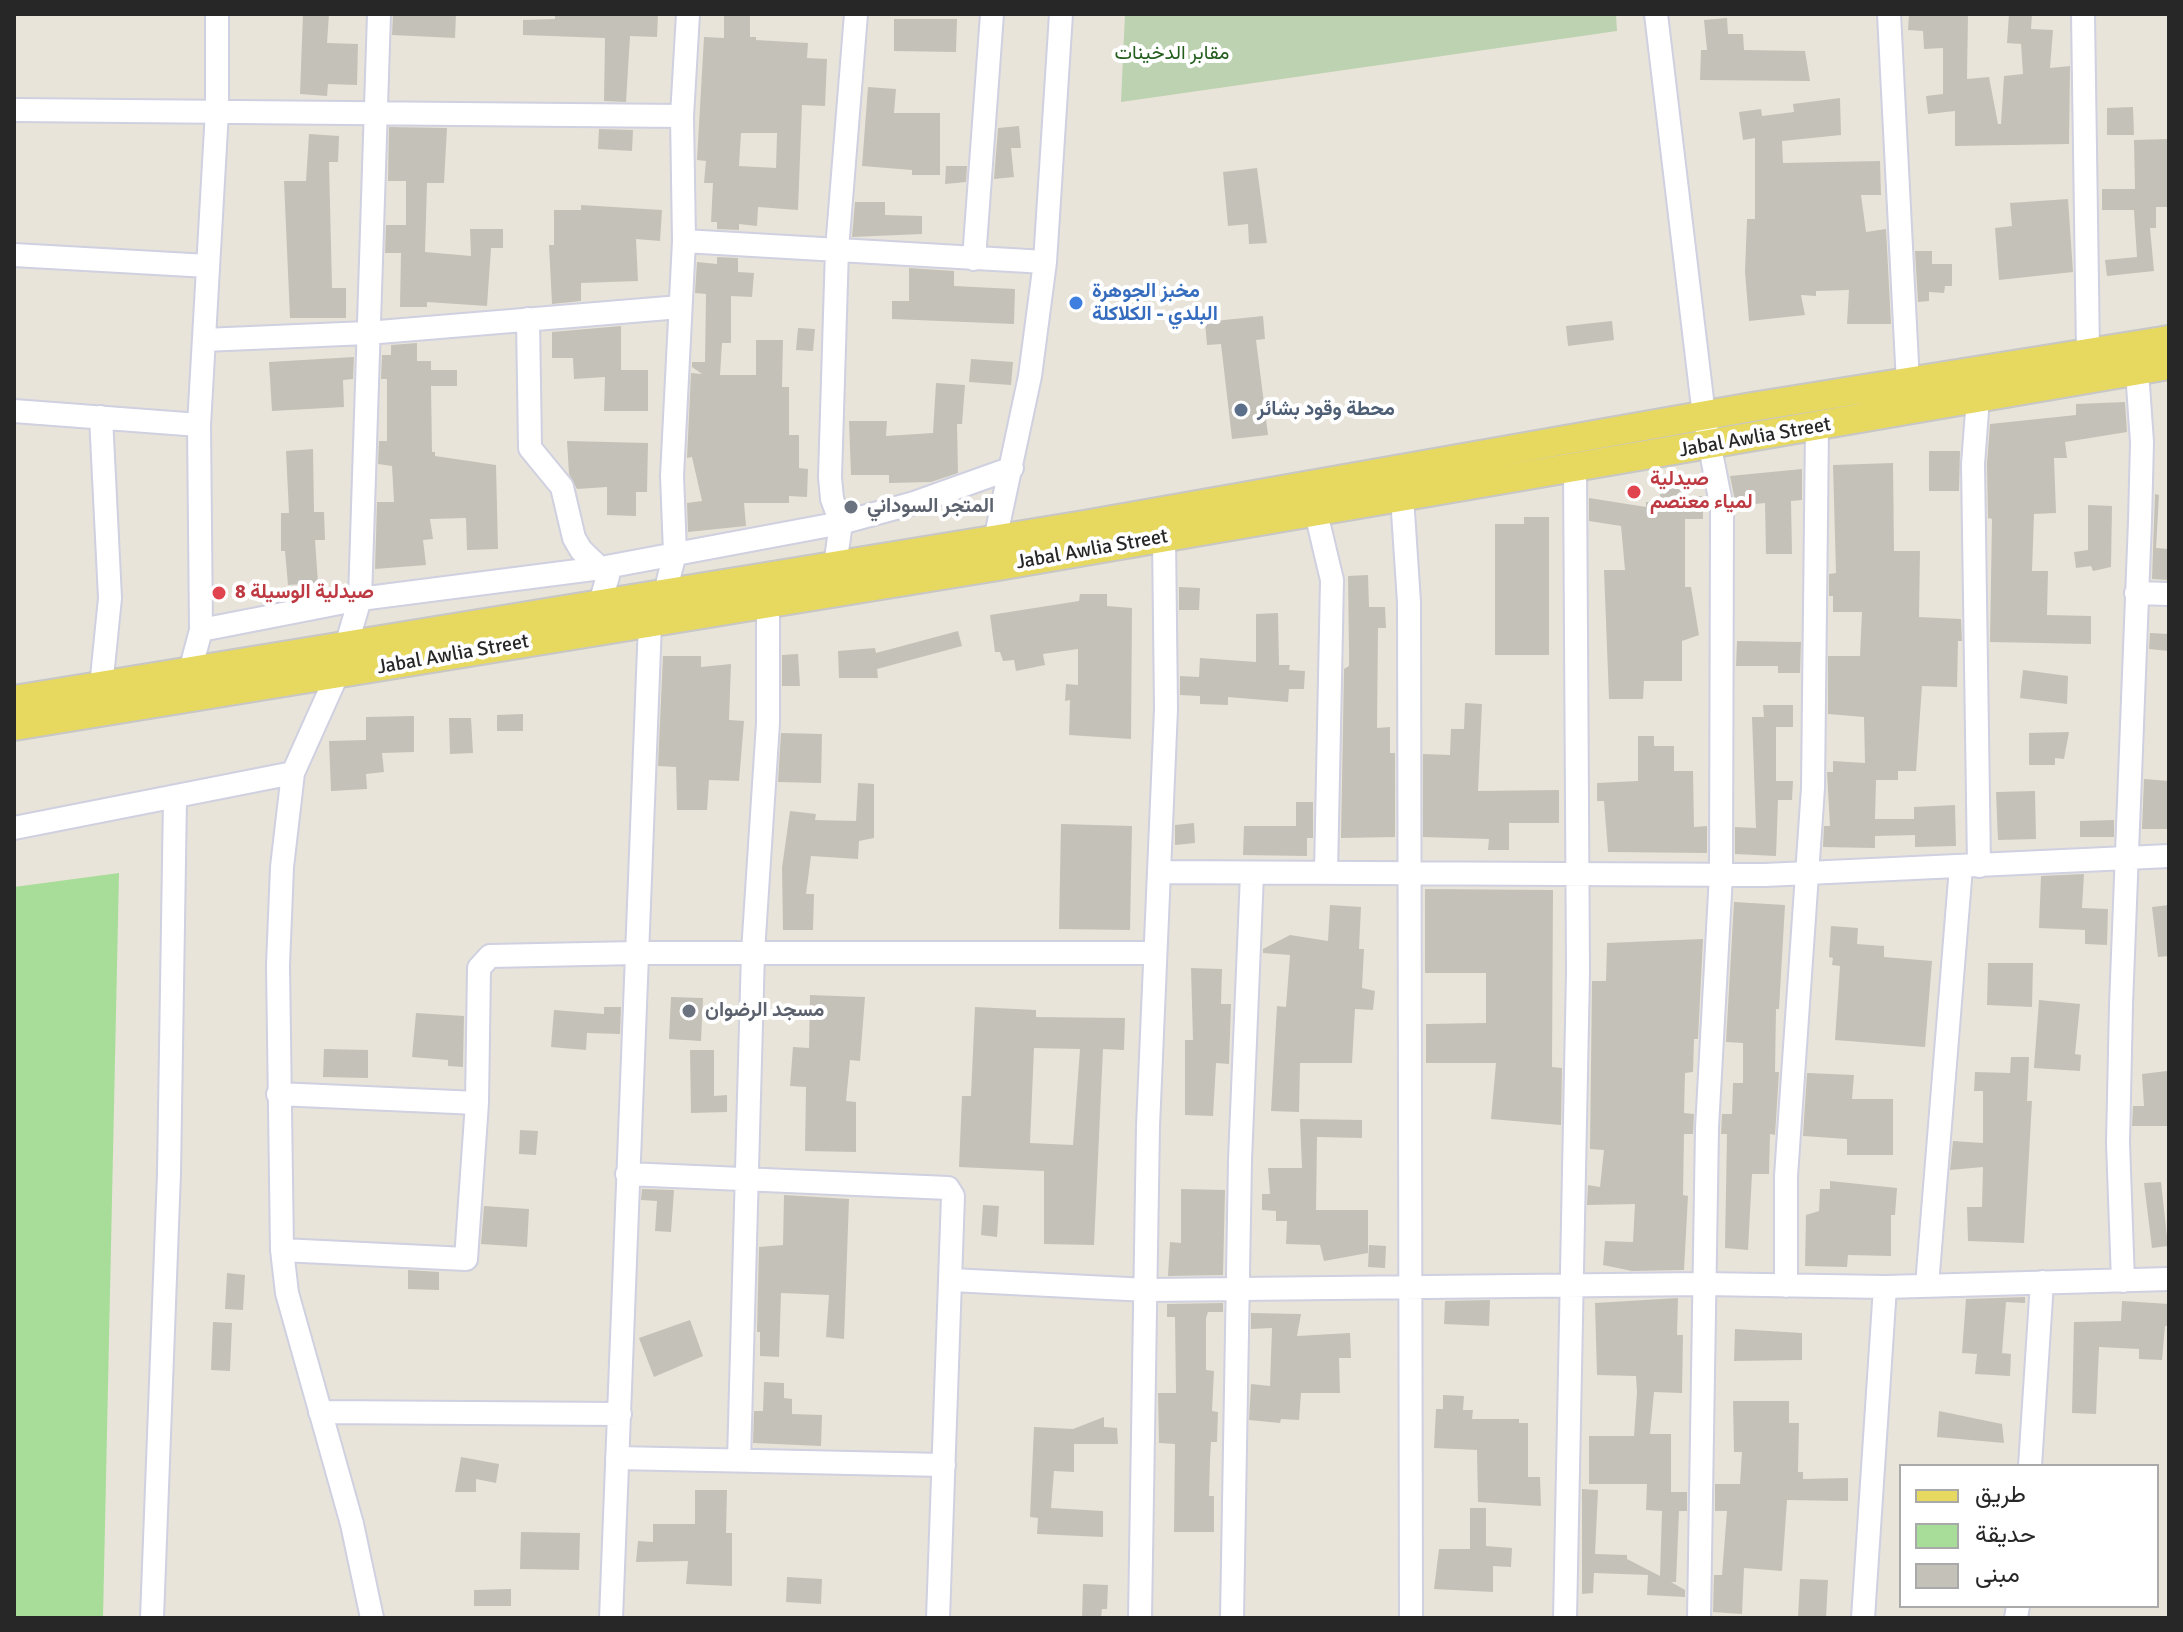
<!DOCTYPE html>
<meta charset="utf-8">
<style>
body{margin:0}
#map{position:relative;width:2183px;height:1632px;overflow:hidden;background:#e9e4d9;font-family:Signika,Vazirmatn,sans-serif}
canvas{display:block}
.frame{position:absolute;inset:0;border:16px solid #272727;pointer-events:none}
.legend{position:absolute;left:1899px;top:1464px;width:260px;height:144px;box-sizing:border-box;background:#fff;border:2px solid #a9a9a9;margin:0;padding:10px 14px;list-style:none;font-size:24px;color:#272727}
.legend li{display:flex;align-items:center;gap:16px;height:40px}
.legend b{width:40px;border:2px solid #a9a9a9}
</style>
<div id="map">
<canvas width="2183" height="1632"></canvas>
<div class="frame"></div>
<ul class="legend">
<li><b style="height:10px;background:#e7d860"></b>طريق</li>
<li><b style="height:22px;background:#a7dd98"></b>حديقة</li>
<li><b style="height:22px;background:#c4c1b9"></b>مبنى</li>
</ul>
</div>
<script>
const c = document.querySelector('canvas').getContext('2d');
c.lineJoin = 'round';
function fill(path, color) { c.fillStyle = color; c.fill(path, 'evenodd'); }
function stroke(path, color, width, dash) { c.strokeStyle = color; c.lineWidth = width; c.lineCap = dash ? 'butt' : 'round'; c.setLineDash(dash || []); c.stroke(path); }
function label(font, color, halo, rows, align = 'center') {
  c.font = font + ' Signika,Vazirmatn,sans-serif'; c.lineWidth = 8; c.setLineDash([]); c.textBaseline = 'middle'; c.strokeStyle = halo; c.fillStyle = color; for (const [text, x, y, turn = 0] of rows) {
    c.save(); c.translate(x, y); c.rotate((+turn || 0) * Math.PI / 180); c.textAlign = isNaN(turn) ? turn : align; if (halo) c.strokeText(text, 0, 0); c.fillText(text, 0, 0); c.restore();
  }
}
fill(new Path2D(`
 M119 873 103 1618H14V887Z`), '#a7dd98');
fill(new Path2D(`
 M1125 14H1616L1617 31 1121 102Z`), '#bdd2b1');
fill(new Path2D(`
 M303 14H329L327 43 358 44 357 85 328 84 327 96 300 94Z
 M393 14H456L455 38 392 35Z
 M555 14H658L657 37 630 36 626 102 604 101 605 38 523 35V20L555 19Z
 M724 14H750V37H756V40L808 43 807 58 827 59 825 106 802 105 798 210 758 207 757 226 739 224V230L717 229V222H711L713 183H704L706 161 697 160 704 37 724 38ZM741 133H777L776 168 739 166Z
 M1909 14H1968L1967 79 1989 77 1998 124H2001L2004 76 2023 74 2021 44 2007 43 2009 14H2032L2031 29 2053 30 2050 68 2070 66 2069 144 1955 146V111L1928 114 1926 96 1943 94V48L1924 49 1923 31 1908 30Z
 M1727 18 1728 34H1743L1744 50 1805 51 1810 81 1700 80 1701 50H1707L1704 20Z
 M894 19H957L956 52 894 51Z
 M868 87 896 89 894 113H940V175H912V170L862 166Z
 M1840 98 1841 135 1782 141 1783 163 1880 161 1881 195H1861L1866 232 1886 229 1891 324H1847L1849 290 1816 291V296L1801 295 1805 315 1749 321 1745 272 1747 219H1755V138L1743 140 1739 112 1761 109 1762 116 1794 112 1793 104Z
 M2133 107 2134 135H2107V108Z
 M1019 126 1021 148H1011L1014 177 994 179 998 128Z
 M389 127 447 128 444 183H427L425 252 471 256 470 229H503V248H491L487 306 427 302V307H400L401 253H385L386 225H406V181H388Z
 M599 129 633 130 632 151 598 149Z
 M309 134 339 136 338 162H329L332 288H346V318H290L284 181H306Z
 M2169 139V207H2156V228H2150L2154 271 2107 276 2105 260 2137 257 2134 210H2102V189H2135L2134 140Z
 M946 166H967L966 182 945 184Z
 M1257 168 1267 243 1249 244 1248 224 1228 226 1223 172Z
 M2068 199 2073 272 1999 280 1995 228 2012 226 2010 203Z
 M855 202H885V215L922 216V234L852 237Z
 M581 205 662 210 660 241 636 239 638 281 581 283V301L552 304 549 245H554V210H581Z
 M1915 251H1932V264H1952V286H1945L1944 293 1929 292V301L1918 302Z
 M717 257 738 258V272L754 273 752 297 731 296V343H722L720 375H756V340H783L782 387H789V435H799V468L808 469 807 497 789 496V503H744L746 526 688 532 687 503 702 501 692 457 687 458 691 373 702 374 692 367V362H705L706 294 695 293 697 262 717 264Z
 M909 268 954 271V286L1015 289 1014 324 892 319V301H909Z
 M1263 316 1265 339 1256 340 1268 435 1232 439 1221 344 1207 345 1205 322Z
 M1612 321 1614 340 1568 346 1566 326Z
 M621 326V370H648V411H604L605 377 574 379 573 358H552V332Z
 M798 328 815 329 813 351 796 350Z
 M417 343V361H431V370H457V386H431L432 452H435V456L496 465 498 549 467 550 466 518 430 519 433 539 423 540 426 565 375 569 377 502H394L392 466 378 464 379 441H387V379H381L382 355H391V345Z
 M354 357 353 379 343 380 344 407 272 411 269 362Z
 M971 359 1013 362 1011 385 969 382Z
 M936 383 965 385 962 424H957L958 473 931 482 889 483V475H851L849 421H887L886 436 933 433Z
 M2125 402 2127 432 2065 442 2067 458H2054L2056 513 2034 514 2032 571H2048L2047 615 2091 616V644L1990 642 1992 519 1988 518 1987 464 1990 424 2076 415V404Z
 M567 441 648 443 647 492H636V516L607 515V487L577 489 569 474Z
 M313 449 314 512H324L325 540H315L318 583 288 585 285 551H281V513H289L286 451Z
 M1929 451H1960L1959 491H1929Z
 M1893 463 1894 551H1920L1919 617 1961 619 1962 641H1958L1957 687 1922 686 1916 771H1898V780H1876L1875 819H1914V807L1955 805 1956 846 1915 847V835L1875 836V848L1823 847 1824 826H1830L1827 772H1833V761L1865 763 1864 717 1828 714V656H1860L1862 612H1833V596H1829V574L1836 573 1833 465Z
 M1802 469V500L1791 501 1792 554H1766L1765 503 1736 506 1730 476Z
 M1660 488H1686V496H1703V519H1685V587H1691L1699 635 1682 641V681H1644L1643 699H1609L1604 570H1625L1621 526 1589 521V498L1646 507V502H1660Z
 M2155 494 2159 495 2156 548 2169 549V580L2152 579Z
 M2088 505 2112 506 2111 567 2093 571 2091 566 2076 568 2074 552 2088 550Z
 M1524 517H1549V655H1495V524H1524Z
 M1368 575 1369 607H1385L1386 628H1378L1377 728 1390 727V753H1395V837L1341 838 1344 669 1349 666V651L1348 576Z
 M1179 587 1200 588 1199 610H1179Z
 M1080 594H1107V606L1132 608 1131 739 1069 735 1070 700 1065 701 1066 684 1078 685V649L1043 654 1045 665 1016 671 1014 660 1003 661 1000 652H995L990 615 1079 601Z
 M1278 613 1279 665H1290L1289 670 1305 671 1304 689H1289L1288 702 1228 697V705L1200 704V696L1180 695V676L1199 677 1200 658 1256 662V614Z
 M958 631 962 646 877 669 878 678H839L838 651 875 648 876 653Z
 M2150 633 2169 634V651L2149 649Z
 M1737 641 1801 642 1800 673H1778V666H1736Z
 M798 654 800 686H782V655Z
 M663 656H701V667L731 664 729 720 744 721 739 781 709 780 707 810H677L676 767 658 766Z
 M2023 670 2068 676 2067 704 2020 698Z
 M1465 703 1482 704 1478 791 1559 790V823H1509V850H1488L1489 839 1423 837V754L1450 755 1451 729H1464Z
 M1763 705H1793V727H1776V781H1793L1792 800H1778L1776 856 1735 854V827L1756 828 1752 717H1764Z
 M523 714V731H497V715Z
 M414 716V752L382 753 384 772 366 774 367 789 331 791 329 741 366 740V717Z
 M449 718H471L473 753 450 754Z
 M2069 732 2064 759 2055 758V765H2029V733Z
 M781 733 822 734 821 783 778 782Z
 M1638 736H1654V746H1674V771H1693L1694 827 1707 826V853L1608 852 1604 801H1597V783L1638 781Z
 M2144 779 2169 781 2168 829H2142Z
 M858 783 874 784V838L859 841 858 859 811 856 806 894H814L813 930H783L782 868 790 811 816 814 815 820 856 821Z
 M2035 791 2036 839 1998 840 1996 792Z
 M1296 802H1313V838H1307V856L1243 855 1244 826H1296Z
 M2114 820V837H2080V821Z
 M1194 823 1195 843 1175 845V825Z
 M1061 824 1132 826 1130 930 1059 929Z
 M2084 874 2082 908 2108 909 2107 945 2085 944V930L2039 928 2041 876Z
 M1425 889 1553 890 1552 1067 1562 1068 1561 1125 1491 1119 1496 1063H1426V1024L1486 1023V973H1425Z
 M1734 902 1785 905 1779 1009H1776L1775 1072H1779L1775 1135 1770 1134 1769 1174H1752L1748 1250 1725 1248 1727 1134H1721L1722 1114H1732L1733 1083H1743V1043L1726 1042Z
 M1330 905 1361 907 1359 949H1364L1362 988 1375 991 1373 1010 1355 1009 1352 1063H1300L1299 1112 1271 1111 1277 1006 1286 1007 1290 955 1263 953V949L1290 935 1328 941Z
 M2169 905V956L2158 957 2152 907Z
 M1831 926 1858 928 1857 944 1884 946V957L1932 961 1925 1047 1835 1040 1840 966 1832 965 1833 958 1829 957Z
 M1703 939 1698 1039H1694L1693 1072 1685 1073 1684 1113 1694 1114 1693 1134H1684L1683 1195 1688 1196 1684 1270 1632 1271 1603 1265 1605 1241 1633 1242 1635 1204 1587 1205 1588 1185 1600 1187 1604 1150 1590 1149 1592 981H1606L1607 943Z
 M1988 963H2033L2032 1007 1987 1005Z
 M1191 968 1222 969 1221 1004H1231L1229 1064 1216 1063 1213 1116 1185 1115V1040H1193Z
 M810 995 865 997 860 1061 850 1060 846 1101 856 1102V1152L805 1151 806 1087 790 1086 793 1047 809 1048Z
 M671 997 703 998 701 1041 669 1039Z
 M2039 1000 2080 1004 2075 1054 2081 1055 2080 1071 2034 1068Z
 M604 1007H621L620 1034 587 1033 586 1050 551 1047 554 1010 604 1014Z
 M975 1007 1036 1010V1017L1125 1018 1124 1050 1103 1049 1094 1245 1044 1244V1171L959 1167 962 1096H971ZM1034 1048 1080 1049 1073 1145 1030 1143Z
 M416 1013 464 1016 463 1067 448 1066V1060L412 1057Z
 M324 1049 368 1050V1078L323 1077Z
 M690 1050H714V1096L727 1095V1112L691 1113Z
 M2011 1057H2029L2027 1101H2032L2024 1243 1968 1241 1967 1207H1982L1983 1167 1950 1170 1953 1141 1983 1143V1091H1974L1975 1072 2010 1073Z
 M2167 1071 2169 1126H2132L2133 1106H2144L2142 1074Z
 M1807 1073 1854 1075 1852 1099H1893V1155H1847V1139L1803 1136Z
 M1300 1119 1362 1120V1138L1317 1137 1316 1210H1368V1253L1324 1261 1320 1245 1286 1244 1287 1221H1276V1211L1262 1210V1194H1270L1268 1168H1302Z
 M520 1130 538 1131 536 1155 519 1154Z
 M1830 1181 1897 1188 1895 1215H1891V1256L1848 1255 1847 1267 1805 1266 1806 1215 1819 1211 1820 1189H1830Z
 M2161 1182 2168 1246 2152 1248 2144 1183Z
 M642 1189 674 1190 671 1232 655 1231 657 1201 641 1200Z
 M1181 1189 1225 1190 1223 1275 1168 1276 1170 1242 1181 1243Z
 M784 1195 849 1199 844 1339 826 1337 829 1295 781 1293 779 1357 760 1356V1332H757L759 1247 783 1245Z
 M983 1205 999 1206 997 1237 981 1235Z
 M484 1206 529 1209 527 1247 481 1244Z
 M1369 1245 1386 1246 1385 1268 1368 1267Z
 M408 1270 439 1272V1290L408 1289Z
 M227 1273 245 1275 243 1310 225 1309Z
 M2025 1297V1303L2006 1302 2002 1353 2011 1354 2010 1376 1975 1374 1977 1354 1962 1353 1966 1299Z
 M1678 1298 1677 1335H1683L1682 1393 1654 1392 1650 1434H1671V1492H1687V1511H1679L1676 1582H1671L1685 1590V1597L1647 1595 1648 1575 1594 1573 1593 1593 1582 1594V1489L1598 1490 1595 1554 1627 1555V1559L1660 1576 1662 1511 1646 1510 1647 1484H1589V1436H1634L1637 1392 1636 1376 1597 1375 1595 1303Z
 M1490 1300 1489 1326 1444 1324 1445 1301Z
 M2122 1301 2169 1304V1326H2165L2162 1360 2139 1359V1349L2099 1347 2096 1414 2072 1413 2074 1322 2121 1321Z
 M1223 1303V1312H1208L1206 1318V1370L1214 1371 1212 1411 1218 1412 1217 1442H1211L1210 1459 1209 1496H1214V1532H1174L1175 1444 1159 1443 1158 1393H1176L1175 1317H1167V1304Z
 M1251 1313 1301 1314 1297 1336 1350 1333 1351 1358H1339L1340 1393H1301L1299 1420 1281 1419 1280 1423 1249 1420 1251 1384 1270 1386 1272 1328 1251 1329Z
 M690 1320 703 1356 654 1377 639 1338Z
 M213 1322 232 1323 230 1371 211 1370Z
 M1735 1329 1802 1333V1360L1734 1361Z
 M764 1382 784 1383V1398L792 1399V1414L822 1415 821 1446 753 1443 754 1411H763Z
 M1443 1395 1464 1396 1463 1410H1473L1472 1419H1519V1423H1528V1477H1540L1541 1506 1478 1502 1477 1450 1434 1448 1436 1409H1443Z
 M1733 1401H1789V1423H1799L1798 1472H1803V1479L1848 1478V1501L1787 1500 1782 1571 1744 1568 1742 1614 1713 1612 1714 1575H1722L1727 1511H1715V1484H1740L1742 1452H1734Z
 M1939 1411 2002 1424 2004 1443 1937 1437Z
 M1104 1417V1427L1117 1428 1118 1444H1074V1472L1054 1471 1051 1508 1103 1511V1537L1037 1534 1038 1518 1030 1517 1034 1427 1073 1429Z
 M461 1457 499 1464 496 1483 476 1479V1492H455Z
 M695 1490H727L726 1533H732V1586L686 1584 688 1561 636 1562 638 1541 653 1542V1524H695Z
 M1470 1508H1486V1546L1512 1548 1511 1567 1493 1566V1592L1434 1589 1439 1549H1470Z
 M521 1532 580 1533 579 1570 520 1569Z
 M787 1577 822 1579 821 1604 786 1602Z
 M1800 1579 1828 1580 1826 1618H1798Z
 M1083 1584 1108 1585 1107 1609H1102L1101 1618H1082Z
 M511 1589V1606H474V1590Z`), '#c4c1b9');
const minor = new Path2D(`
 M1656 14 1704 416 1722 509 1721 875 1707 1128 1699 1618
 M1889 14 1908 383
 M2083 14 2088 352
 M14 110 682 116
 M684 241 1045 262
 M14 255 208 266
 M974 259 992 14
 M528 319 530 448 562 487 574 538 581 550 608 576 600 603
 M204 340 367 333 680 307
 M1978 398 1973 464 1979 866
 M14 411 199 425
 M101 417 110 598 101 687
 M1312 496 1332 580 1326 873
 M1402 497 1409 602 1411 1618
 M996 551 995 540 1030 376 1045 262 1061 14
 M835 566 841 523 832 499 830 477 837 249 856 14
 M665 593 675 553 672 476 684 241 682 116 688 14
 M2136 593 2169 594
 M201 630 360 599 601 568 841 523 914 503 1012 468
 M346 646 360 599 379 14
 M190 671 201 630 199 425 217 111V14
 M337 675 293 773 282 867 278 965 282 1250 287 1293 352 1524 372 1618
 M14 828 293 773
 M1161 872 1765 875 2169 856
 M278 1094 477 1103
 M627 1174 948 1188 953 1196 938 1618
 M282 1250 466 1259 477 1103 479 968 490 956 636 953H1154
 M952 1280 1147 1290 1703 1284 1885 1287 2169 1279
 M2123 1281 2118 1143 2121 1005 2140 521 2142 442 2137 371
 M1927 1285 1961 867
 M1786 1286V1176L1813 788 1817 427
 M320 1412 620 1414
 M617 1458 944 1465
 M739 1460 753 952 768 723V603
 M2030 1466 2042 1282
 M152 1618 169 1173 175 799
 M611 1618 650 623
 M1140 1618 1148 1126 1166 709 1164 537
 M1232 1618 1240 1160 1252 874
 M1565 1618 1578 972 1575 468
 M1863 1618 1885 1287
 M2016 1618 2018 1606`);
const major = new Path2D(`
 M14 700 1084 525 1752 407 2169 340
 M14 726 998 566 2169 365`);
stroke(minor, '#cfd0e0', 26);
stroke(major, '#c7c7c7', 32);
stroke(minor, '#fff', 22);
stroke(major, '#e7d860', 28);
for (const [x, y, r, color] of [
 [1076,303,8,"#3f7fe0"],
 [1241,410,8,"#5c6f8a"],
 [1634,492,8,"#e0444e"],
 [851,507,8,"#6b7280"],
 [219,593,8,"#e0444e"],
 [689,1011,8,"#6b7280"]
]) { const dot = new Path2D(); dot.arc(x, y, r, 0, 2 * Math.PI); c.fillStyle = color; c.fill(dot); stroke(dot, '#fff', 3); }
label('20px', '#235e1d', '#fff', [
 ["مقابر الدخينات",1172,54]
]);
label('bold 20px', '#366cbe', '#fff', [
 ["مخبز الجوهرة",1092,292],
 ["البلدي - الكلاكلة",1092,315]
], 'left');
label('bold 20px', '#4e5e75', '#fff', [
 ["محطة وقود بشائر",1257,410]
], 'left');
label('20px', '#272727', '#fff', [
 ["Jabal Awlia Street",1755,438,-10],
 ["Jabal Awlia Street",1092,550,-10],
 ["Jabal Awlia Street",453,655,-10]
]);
label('bold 20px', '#be3a42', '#fff', [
 ["صيدلية",1650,480],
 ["لمياء معتصم",1650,503],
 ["صيدلية الوسيلة 8",235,593]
], 'left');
label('bold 20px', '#5b616d', '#fff', [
 ["المتجر السوداني",867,507],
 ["مسجد الرضوان",705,1011]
], 'left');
</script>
